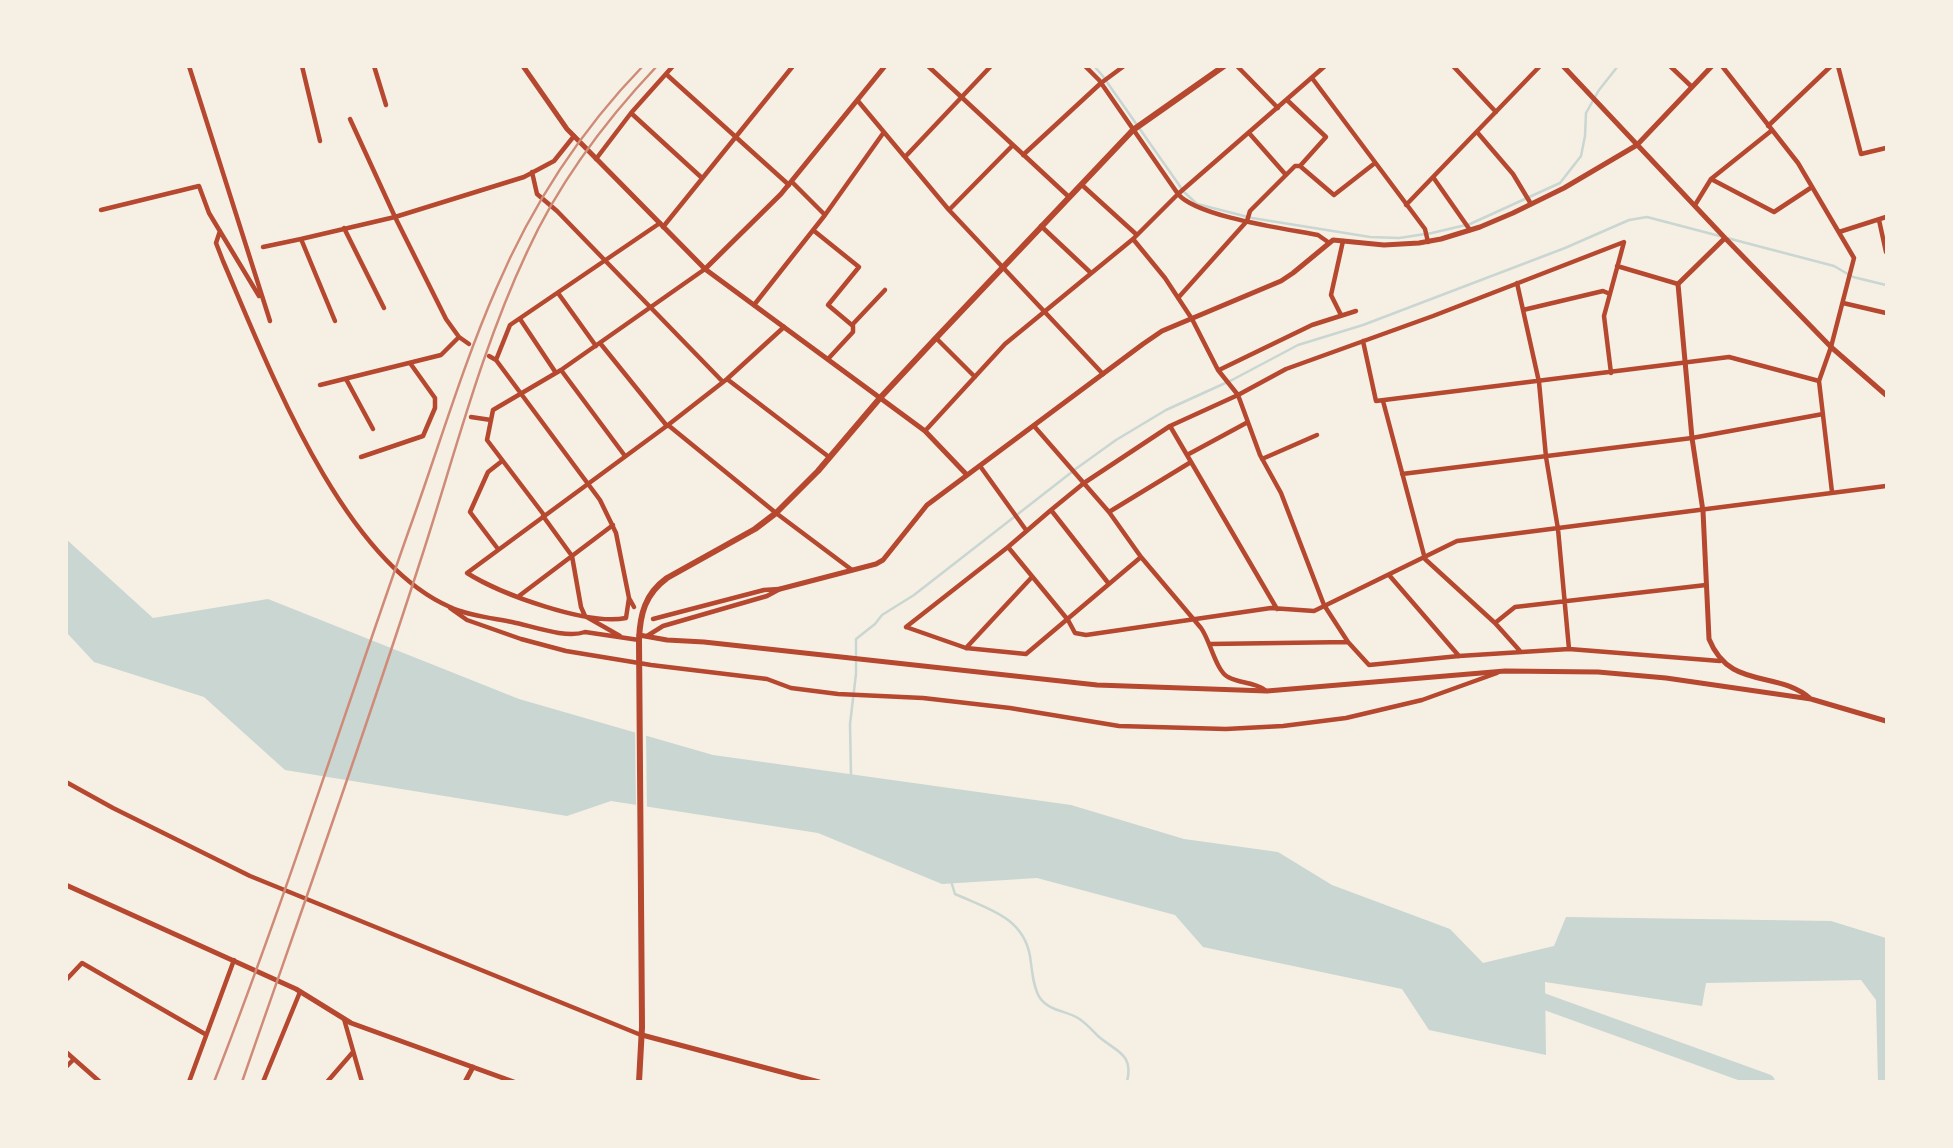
<!DOCTYPE html>
<style>
body{margin:0}
#map{position:relative;width:1953px;height:1148px;overflow:hidden;background:#f6efe4;font-family:"Source Serif 4",serif}
canvas{display:block}
.frame{position:absolute;inset:0;border:68px solid #f6efe4;pointer-events:none}
</style>
<div id="map">
<canvas width="1953" height="1148"></canvas>
<div class="frame"></div>
</div>
<script>
const c = document.querySelector('canvas').getContext('2d');
c.lineJoin = 'round';
function fill(path, color) { c.fillStyle = color; c.fill(path, 'evenodd'); }
function stroke(path, color, width, dash) { c.strokeStyle = color; c.lineWidth = width; c.lineCap = dash ? 'butt' : 'round'; c.setLineDash(dash || []); c.stroke(path); }
fill(new Path2D(`
 M66 539 153 618 268 599 519 699 713 755 1071 805 1184 839 1278 852 1332 885 1450 929 1483 963 1554 946 1566 917 1831 921 1886 938V1081H1878L1876 1000 1861 980 1706 983 1702 1006 1545 982 1546 1055 1429 1030 1402 989 1203 947 1175 915 1037 878 942 884 818 833 611 801 567 816 285 770 204 697 94 662 67 633Z`), '#c9d6d2');
fill(new Path2D(`
 M635 729 646 732 647 810 636 808Z`), '#f6efe4');
stroke(new Path2D(`
 M1094 66 1102 75 1184 192 1197 204 1252 218 1370 237 1399 238 1432 233 1470 224 1560 183 1581 156 1585 136 1586 113 1599 90 1618 66
 M851 775 850 724 856 674V639L875 624 882 615 914 595 1077 468 1116 440 1166 410 1232 380 1298 345 1363 325 1447 293 1565 248 1629 220 1647 217 1834 266 1853 277 1886 285
 M951 881 955 894C988 909 1023 917 1030 956 1032 969 1033 988 1040 998 1049 1011 1067 1011 1078 1018 1086 1023 1092 1030 1098 1036 1116 1052 1134 1053 1127 1082`), '#c9d6d2', 2.5);
stroke(new Path2D(`
 M1526 995 1767 1082`), '#c9d6d2', 16);
stroke(new Path2D(`
 M189 66 270 321
 M302 66 320 141
 M374 66 386 105
 M928 66 1069 197
 M1085 66 1099 80 1178 194C1197 217 1287 229 1318 235L1328 242
 M1237 66 1278 108
 M1453 66 1496 112
 M1670 66 1692 87
 M1722 66 1798 163 1854 258 1831 347 1819 381 1832 492
 M1838 66 1861 154 1886 148
 M666 74 789 185
 M1312 78 1425 229 1428 242
 M1287 100 1326 137 1300 166
 M858 101 949 210 1103 374
 M631 113 702 178
 M350 119 395 217 446 319 459 337
 M1768 126 1831 66
 M1477 132 1513 174 1531 204
 M1249 133 1286 175
 M1023 155 1101 83 1124 66
 M905 157 991 66
 M596 159 631 113 673 66
 M532 172 537 194 557 211 723 382
 M1433 177 1470 230
 M1711 179 1774 212 1812 187
 M792 182 825 215
 M1082 185 1137 235
 M1406 205 1540 66
 M1695 205 1711 179 1771 131
 M101 210 199 186 209 213 259 296
 M949 210 1013 145
 M1879 220 1886 252
 M1041 226 1091 273
 M663 227 793 66
 M344 228 384 308
 M813 230 859 267 828 305 853 326V332L828 359
 M220 231 216 243 223 261C268 365 341 560 450 607 469 616 492 618 512 622 532 626 566 639 585 632L639 640
 M1839 232 1886 217
 M1133 239 1165 278 1192 319 1218 370 1238 395 1260 455 1281 493 1324 605 1348 642 1369 665 1459 656 1569 649 1720 661
 M263 247 301 239
 M1617 266 1678 284
 M1517 283 1539 382 1546 457 1558 529 1569 649
 M558 293 596 346
 M1178 298 1247 221 1250 211 1295 166H1300L1334 195 1375 163
 M1843 303 1886 313
 M754 305 825 215 884 132
 M1523 310 1603 291 1610 294
 M1341 315 1331 295 1343 241
 M520 319 556 373
 M335 321 301 239 395 217 524 177 554 161 574 136
 M852 325 885 290
 M936 338 975 377
 M1363 341 1376 401 1729 357 1819 381
 M600 343 667 426
 M489 356 496 360 600 500 616 533 629 598 634 607
 M496 360 510 325 660 223
 M561 370 625 456
 M1219 370 1312 325 1356 311
 M346 379 373 429
 M727 379 829 457
 M320 385 441 355 459 337 469 344
 M1383 401 1425 559 1495 623 1520 651
 M471 417 491 420
 M668 425 776 513 852 570
 M1034 426 1109 512 1141 557 1201 628C1210 640 1216 671 1228 677 1240 684 1253 681 1265 690
 M1170 426 1277 609
 M925 431 1005 344 1133 239 1178 194 1325 66
 M1187 455 1248 422
 M361 457 423 436 435 408V398L410 363
 M1262 459 1317 435
 M980 466 1026 530
 M1402 474 1692 438 1823 414
 M1051 510 1084 483 1170 426 1238 395 1286 369 1433 316 1624 242 1604 316 1611 373
 M1109 512 1191 462
 M544 515 487 440 493 410 561 370 705 269
 M543 516 572 556 581 607 585 616 620 636
 M1008 547 1068 620 1075 633 1086 635 1271 608 1314 611 1457 541 1886 486
 M498 549 470 512 488 472 502 461
 M1389 575 1459 656
 M519 596 613 525
 M629 598 626 618C588 626 500 594 467 573L668 425 727 379 784 327
 M450 608 467 620 521 639 566 651 651 665 767 679 791 688 838 694 923 698 1010 708 1119 726 1226 729 1283 726 1346 718 1422 700 1497 673
 M653 619 764 590 779 589
 M1495 623 1515 607 1706 585
 M906 627 1008 547 1051 510 1109 584
 M906 627 966 648 1026 654 1141 557
 M647 636 663 626 767 596 780 589
 M1210 644 1348 642
 M966 648 1032 577
 M66 782 113 808 250 876 641 1035
 M66 980 82 963 205 1034
 M344 1019 362 1082
 M66 1052 100 1082
 M66 1067 74 1059
 M189 1082 234 960
 M263 1082 300 992
 M327 1082 353 1052`), '#b5482f', 4.5);
stroke(new Path2D(`
 M1563 66 1725 238 1678 284 1692 438 1703 511 1709 639C1730 691 1777 669 1811 699L1886 721
 M1725 238 1831 347 1886 395
 M705 269 925 431 967 475
 M780 589 876 564 883 560 927 505 1143 344 1162 331 1281 281 1293 273 1333 240 1384 245 1419 243 1441 239 1480 227 1513 213 1564 188 1637 145 1712 66
 M639 635 667 640 704 642 1097 685 1267 691 1505 671 1598 672 1666 678 1811 699
 M66 885 296 989 351 1023 514 1082
 M642 1035 819 1082
 M465 1082 473 1067`), '#b5482f', 5);
stroke(new Path2D(`
 M523 66 567 129 705 269 781 194 885 66`), '#b5482f', 5);
stroke(new Path2D(`
 M639 1082 642 1027 639 640C640 614 645 594 667 578L755 529 776 513 818 471 880 398 936 338 1133 130 1224 66`), '#b5482f', 6);
stroke(new Path2D(`
 M214 1082C285 900 344 714 409 530 438 450 462 367 496 289 531 207 581 130 643 66
 M242 1082C302 909 364 736 420 562 454 458 480 352 527 252 558 184 605 121 657 66`), '#cf8b77', 2.5);
</script>
